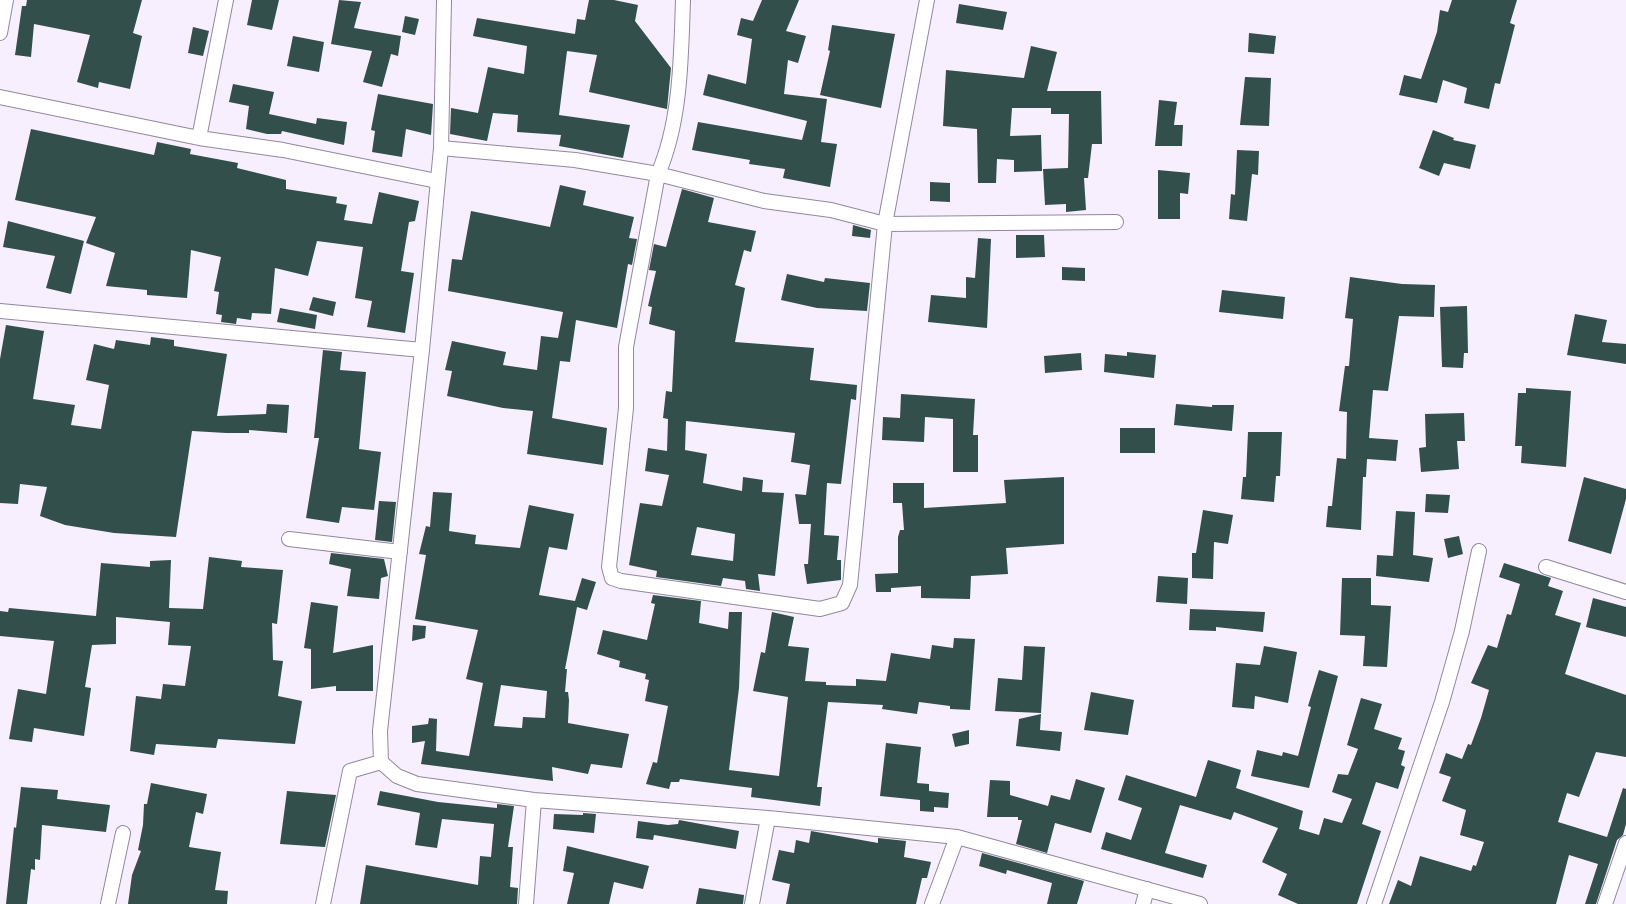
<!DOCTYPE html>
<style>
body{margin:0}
canvas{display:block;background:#f7effe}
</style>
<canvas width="1626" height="904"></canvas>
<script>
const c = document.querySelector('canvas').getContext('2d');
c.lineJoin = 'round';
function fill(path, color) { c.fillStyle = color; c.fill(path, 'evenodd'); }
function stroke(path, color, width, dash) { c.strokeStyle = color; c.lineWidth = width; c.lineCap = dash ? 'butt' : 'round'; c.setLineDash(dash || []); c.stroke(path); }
fill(new Path2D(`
 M27 0H142L133 33 142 36 130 89 99 82 98 88 77 82 90 35 34 24 31 57 15 55 22 6H26Z
 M252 0H279L272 30 247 25Z
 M339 0 361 2 354 28 401 36 398 56 391 54 382 87 363 82 372 51 331 44Z
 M589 0H614L638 5 635 21 671 68 667 109 589 92 597 55 567 51 559 115 630 125 623 158 559 146 561 135 517 132 518 115 493 113 487 141 450 134 451 108 478 113 488 67 524 74 527 46 473 36 477 18 575 34 577 19 585 20Z
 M762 0H799L786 31 806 36 798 63 788 60 784 94 827 99 821 142 837 144 830 187 783 178 785 169 749 164 750 160 692 150 698 122 802 140 807 121 703 95 708 74 746 84 752 39 737 35 741 18 753 21Z
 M1452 0H1517L1510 23 1515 25 1500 84 1495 83 1489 109 1464 103 1467 88 1443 80 1437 103 1399 95 1404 75 1421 79 1437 32 1440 10 1448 12Z
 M959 4 1007 12 1003 30 956 23Z
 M405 16 419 19 415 35 402 32Z
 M832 25 895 34 881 108 820 95 830 51 828 50Z
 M193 27 209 31 203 56 188 53Z
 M1249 33 1276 36 1274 54 1248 52Z
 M293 36 324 42 319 72 287 66Z
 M1031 46 1057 52 1047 91H1101L1102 144H1092L1088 178H1084L1086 210 1066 212V204L1045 205 1043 169 1068 168 1069 114H1051V108H1012L1010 136 1041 135 1042 171 1014 172V160L997 159 996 183H978L977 129 943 126 946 70 1024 78Z
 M1245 77 1271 78 1269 126 1240 125Z
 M233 84 274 92 269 114 316 124 317 118 347 122 344 145 282 131 281 134H267L246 129 249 106 229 102Z
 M378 94 433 104 431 135 406 129 402 157 372 152 375 131 371 130Z
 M1159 100 1177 102 1174 125H1183L1182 146H1155Z
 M31 129 154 155 157 142 191 149 190 154 238 163 237 168 286 180V189L337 197 336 203 347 205 344 220 372 224 379 192 419 201 415 221 409 222 401 271 414 273 405 333 367 327 372 301 355 298 363 247 317 241 308 276 275 268 271 314 252 313 251 320 237 318 236 324 221 322 222 315 216 314 219 292 214 291 221 257 191 250 187 298 147 295V290L106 286 115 253 86 243 96 217 15 200Z
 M1433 130 1454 138 1453 140 1476 145 1470 169 1444 163 1439 176 1419 168Z
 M1237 150 1259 151 1258 175 1252 174 1247 221 1229 219 1231 194 1235 195Z
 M1158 170 1190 173 1188 194 1180 193V219H1158Z
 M930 182 950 183V202L930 201Z
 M560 185 586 191 583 205 634 217 629 238 637 239 632 265 628 264 617 328 576 320 570 362 560 361 552 418 607 428 603 465 527 454 533 411 503 408 447 396 452 371 445 370 452 341 506 352 503 365 537 370 541 336 558 338 563 312 448 291 452 259 462 260 471 211 550 227Z
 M682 189 714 198 708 222 756 231 751 252 744 250 735 285 745 288 735 342 814 348 810 380 857 385 856 400 851 399 841 484 827 483 824 535 839 536 837 560H841V580L807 584 804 564H808L811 524H799L795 494 806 495 810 465 791 462 795 433 686 421 685 450 707 454 703 483 742 491 743 477 763 480 762 492 784 493 775 576 758 574 760 591 746 589 745 581 723 578 721 586 656 577 657 571 629 565 640 503 662 506 669 475 645 471 648 448 667 451 668 419 663 418 666 391 672 392 675 331 649 324 652 307 648 306 656 271 649 270 654 244 666 247ZM697 527 735 534 733 561 691 555Z
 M8 221 84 241 71 294 46 288 55 256 3 247Z
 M853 225 871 230 870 238 852 236Z
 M1016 235H1044L1045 257 1016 258Z
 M978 238 991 239 987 328 928 322 931 295 966 298V277L975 278Z
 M1062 267 1085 268V281L1062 280Z
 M787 274 824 282 825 278 870 283 867 311 817 308 781 300Z
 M1350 277 1402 284 1435 285 1434 317 1399 316 1388 391 1373 390 1369 438 1398 440 1396 461 1367 459 1366 477H1363L1361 530 1326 527 1328 506H1332L1337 458 1346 459 1347 412 1339 411 1345 366H1349L1353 319 1345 318Z
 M1222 290 1285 297 1283 319 1219 312Z
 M313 297 336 302 333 316 309 310Z
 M1467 306 1468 353H1464L1463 368 1442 367 1440 307Z
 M280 308 317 315 315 329 277 322Z
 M1575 314 1607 320 1602 342 1626 344V364L1567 355Z
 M6 325 44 331 33 399 75 405 71 425 101 429 109 385 86 380 94 344 114 349 116 340 150 345 151 337 174 340V346L227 354 217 416 266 414 267 404 289 405 287 433 249 430V433H226L192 431 176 537 114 533 65 525 40 516 47 487 20 484 18 504 0 503V359Z
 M323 350 342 352 340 370 366 372 359 449 381 452 374 510 342 507 339 523 306 518 319 438H314Z
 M1127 352 1156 355 1154 378 1104 372 1105 354 1127 356Z
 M1081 353 1082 370 1045 373 1044 356Z
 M1526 388 1571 391 1566 467 1521 463 1522 446H1515L1518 393H1526Z
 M901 394 975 399 973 435H978V472H953V419L925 417 924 442 882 440 883 417 900 418Z
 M1176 404 1212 407V405H1234L1232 431 1174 425Z
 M1464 413 1465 441H1457L1459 469 1421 472 1419 448 1426 447 1425 414Z
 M1120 428H1155V453H1120Z
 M1248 432H1282L1280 476H1276L1274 502 1241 499 1243 477H1246Z
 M1064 477V544L1006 548 1008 574 971 576 970 599 921 598V586L891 588V592H876L875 574 898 573V537L900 530H904L902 503H893V483H924V508L1006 503 1004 480Z
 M1584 477 1626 489V499L1611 554 1568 541Z
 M433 492 452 493 449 531 476 535 475 544 520 548 529 505 574 514 567 550 549 547 539 595 575 601 582 578 596 582 587 610 577 607 565 669H567L565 692H568L569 700 568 723 629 734 622 768 591 764 588 774 552 767 553 781 421 764 425 741 412 743V726L428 724 429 718 437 719 436 751 469 756 483 683 466 679 478 630 415 619 426 555 419 554 426 526 430 527ZM501 685 547 691 545 718 523 717 522 728 494 726Z
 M1426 494 1450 495 1448 513 1425 512Z
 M379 501 396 502 392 542 375 540Z
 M1203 510 1233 515 1228 544 1214 542 1213 579 1192 578V553H1196Z
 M1396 511 1415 512 1413 555 1433 558 1429 582 1376 576 1377 555 1393 556Z
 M1459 536 1463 554 1448 558 1444 539Z
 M331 553 384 559 388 576 381 578 379 599 347 596 351 569 329 564Z
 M209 557 242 561 241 567 283 570 277 624 272 623 273 660 283 661 278 696 302 701 295 744 218 739 216 748 156 744 154 755 130 751 136 696 161 699 163 684 185 686 191 646 168 645 170 622 116 617V644L92 645 85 687 91 688 84 736 34 728 32 742 9 739 18 689 46 694 54 641 0 636V611L8 612 9 608 96 616 101 563 150 567V561L171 560 169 608 203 609Z
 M1504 563 1551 578 1548 586 1563 591 1555 615 1581 623 1565 674 1626 695V757L1596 752 1579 797 1567 793 1558 822 1607 837 1623 788 1626 789V824L1623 835 1617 840 1596 904H1585L1598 864 1569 855 1556 904H1389L1398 880 1411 886 1420 856 1471 871 1473 865 1476 866 1484 842 1460 835 1466 810 1442 801 1451 777 1439 773 1446 753 1462 759 1468 744 1471 745 1481 718 1489 690 1471 683 1488 645 1497 648 1507 614 1511 615 1520 584 1499 577Z
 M1158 576 1188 578 1187 604 1156 602Z
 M1342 578H1371V605L1391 606 1387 667 1363 666 1365 636 1340 635Z
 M653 595 701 601 699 623 728 629 729 612H742L739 688 729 770 779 776 788 697 753 691 761 652 765 653 772 612 794 617 788 646 809 648 805 681 826 682V685L856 686V679L886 681 891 653 930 659 932 645 953 648 954 638 975 639 970 710 950 709V706L919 702 917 714 882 709 883 705 828 702 817 787H822L820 806 751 797 752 788 680 779 679 782H671L669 789 646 784 653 762 657 763 668 706 645 701 649 680 645 679 646 674 619 667 620 661 597 654 603 630 647 640 655 604 651 603Z
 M1593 598 1626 607V637L1586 627Z
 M311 602 338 606 333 653 373 645V691H336V686L311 689V649L304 648Z
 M1190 609 1265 612 1263 632 1216 627V631L1189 630Z
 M413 625 426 626 425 638 412 641Z
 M1024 646 1045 647 1041 713 995 711 998 678 1022 680Z
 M1264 646 1297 652 1288 703 1255 696 1254 709 1232 707 1236 663 1260 665Z
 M1319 670 1338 676 1309 788 1251 776 1257 750 1282 756 1283 752 1298 756 1311 707 1308 706Z
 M1091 692 1134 700 1128 735 1084 730Z
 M1361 698 1382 704 1374 729 1402 738 1398 749 1405 751 1401 765 1405 767 1398 789 1376 782 1362 824 1381 831 1357 904H1298L1278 895 1287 874 1262 862 1278 828 1234 812 1231 820 1180 805 1165 853 1207 865 1203 878 1101 849 1106 832 1131 840 1142 808 1118 800 1126 775 1196 797 1208 760 1241 770 1236 788 1303 811 1299 829 1319 835 1324 818 1342 823 1352 799 1332 792 1338 774 1348 775 1358 749 1347 745Z
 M1041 714 1040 730 1062 732 1060 751 1016 746 1019 719Z
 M969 730V744L955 747 952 734Z
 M886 743 921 747 917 783 929 784V791L949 793 948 808 934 807V812L920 811V800L880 796Z
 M1076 779 1105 788 1091 833 1055 823 1047 853 1016 844 1022 820H1018V817H987L990 780 1010 781V795L1048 806 1051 795 1070 800Z
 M151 783 207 794 203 814 196 812 189 847 221 852 215 890 228 891 227 904H128L132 875 141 851 138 850 143 825 144 804H147Z
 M21 787 58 790 57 799 110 805 106 832 42 825 40 860 35 859V870L31 869 27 904H6L14 827 16 828Z
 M287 791 336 795 325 847 280 844Z
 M380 791 438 802 497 808V804L514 806 508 847H513L510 887 518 888 517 904H360L366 865 478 885 480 856 491 857 494 824 442 819 437 848 415 845 420 813 377 805Z
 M583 813 596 814 594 833 553 829 554 814 583 815Z
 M679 820 739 831 736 849 654 835 653 840 636 838 638 821 668 825 678 824Z
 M811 831 878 843V838L906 841 904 857 931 862 927 878H922L916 904H786L790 884 772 880 779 850 794 853 796 840 809 843Z
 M567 846 649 866 643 889 614 882 609 904H567L574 873 563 871Z
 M982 853 1084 881 1077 904H1047L1052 883 1007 870 1006 874 979 866Z
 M699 888 744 895 743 904H696Z`), '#324f4c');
const minor = new Path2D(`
 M444 0 441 148 422 350 380 731 381 762 397 776 417 784 534 800 768 818 957 837 1200 904
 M683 0C681 58 681 121 658 174L626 347V408L609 567 612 578 621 581 820 609 842 603 850 585 885 224 927 0
 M0 33 6 0
 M0 97 199 138 283 150 437 181
 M199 138 226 0
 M441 148 575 160 658 174 764 201 831 210 885 224 1116 222
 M0 311 422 350
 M289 539 400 552
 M1546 567 1626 592
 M108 904 123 833
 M323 904 350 771 381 762
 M526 904 534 800
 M752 904 768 818
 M932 904 957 837
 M1143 904 1147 889
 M1374 904 1442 702 1462 631 1479 551
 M1605 904 1626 843`);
stroke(minor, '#93879e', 16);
stroke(minor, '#fff', 14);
</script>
